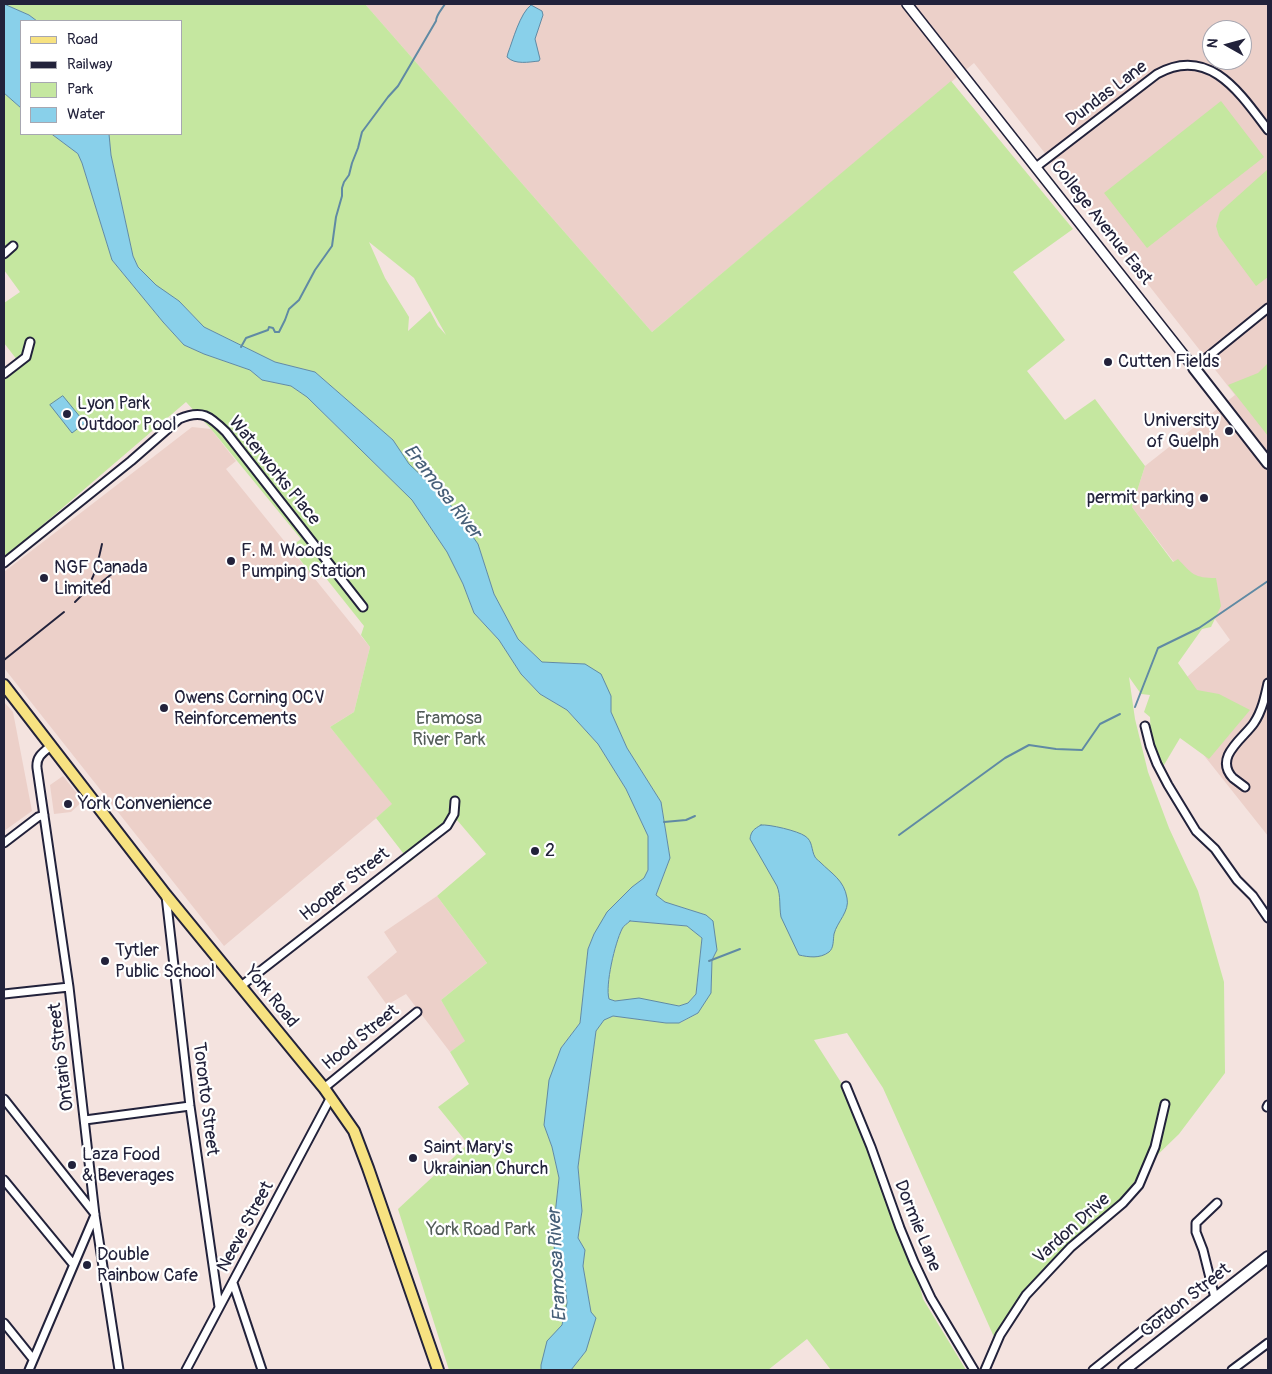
<!DOCTYPE html>
<style>
body{margin:0}
#map{position:relative;width:1272px;height:1374px;overflow:hidden;background:#f4e3df;font-family:Pangolin,sans-serif}
canvas{display:block}
.frame{position:absolute;inset:0;border:5px solid #22223b;pointer-events:none}
.legend{position:absolute;left:20px;top:20px;width:162px;height:115px;box-sizing:border-box;background:#fff;border:1px solid #a7a7b1;margin:0;padding:6px 9px;list-style:none;font-size:15px;color:#22223b}
.legend li{display:flex;align-items:center;gap:10px;height:25px}
.legend b{width:25px;border:1px solid #a7a7b1}
.north{position:absolute;left:1202px;top:20px;width:50px;height:50px;box-sizing:border-box;background:#fff;border:1px solid #a7a7b1;border-radius:50%;rotate:277deg;font-size:14px;font-weight:700;line-height:20px;text-align:center;color:#22223b}
.north::after{content:'';display:block;margin:auto;width:18px;height:22px;background:#22223b;clip-path:polygon(50% 0,100% 100%,50% 72%,0 100%)}
</style>
<div id="map">
<canvas width="1272" height="1374"></canvas>
<div class="frame"></div>
<ul class="legend">
<li><b style="height:6px;background:#f7e281"></b>Road</li>
<li><b style="height:6px;background:#22223b"></b>Railway</li>
<li><b style="height:14px;background:#c5e7a0"></b>Park</li>
<li><b style="height:14px;background:#89d0ea"></b>Water</li>
</ul>
<div class="north">N</div>
</div>
<script>
const c = document.querySelector('canvas').getContext('2d');
c.lineJoin = 'round';
function fill(path, color) { c.fillStyle = color; c.fill(path, 'evenodd'); }
function stroke(path, color, width, dash) { c.strokeStyle = color; c.lineWidth = width; c.lineCap = dash ? 'butt' : 'round'; c.setLineDash(dash || []); c.stroke(path); }
function label(font, color, halo, rows, align = 'center') {
  c.font = font + ' Pangolin,sans-serif'; c.lineWidth = 4.5; c.setLineDash([]); c.textBaseline = 'middle'; c.strokeStyle = halo; c.fillStyle = color; for (const [text, x, y, turn = 0] of rows) {
    c.save(); c.translate(x, y); c.rotate((+turn || 0) * Math.PI / 180); c.textAlign = isNaN(turn) ? turn : align; if (halo) c.strokeText(text, 0, 0); c.fillText(text, 0, 0); c.restore();
  }
}
fill(new Path2D(`
 M365 4H1268V836L1160 700 1230 640 1174 562 1132 507 1145 466 1235 395 974 63 652 332ZM1212 30H1242V60H1212Z
 M192 427 211 429 236 461 226 469 370 647 354 712 330 727 393 804 224 946 4 668V572Z
 M4 702 13 712 32 811 4 831Z
 M63 776 83 801 71 812 54 814 50 785Z
 M437 896 487 963 441 1000 466 1041 450 1052 406 994 387 1005 367 977 397 952 384 932Z`), '#ecd0c9');
fill(new Path2D(`
 M4 4H365L652 332 951 81 1073 229 1013 272 1065 340 1027 371 1065 420 1095 399 1145 466 1132 507 1173 562 1178 559C1192 574 1194 578 1216 578L1221 606 1211 627 1202 629 1178 663 1197 690 1219 694 1250 710 1209 759 1180 738 1161 770 1151 740 1150 717 1144 712 1150 695 1141 694 1129 677 1135 719 1148 772 1169 828 1198 891 1224 982 1225 1073 1179 1134 1144 1168 1124 1196 1050 1262 1018 1298 994 1337 883 1088 847 1033 814 1040 844 1087 914 1262 923 1299 966 1370H831L807 1339 768 1370H571L586 1351 591 1312 583 1266 585 1250 578 1238 582 1211 578 1167 596 1031 604 1019 613 1016 666 1023H680L698 1013 711 992 712 960 717 950 706 915 665 902 656 895 670 858 661 802 627 748 611 712V696L584 664 542 662 518 639 494 594 478 544 447 500 409 464 393 440 315 372 275 362 204 327 179 301 156 286 138 267 133 256 111 155 109 134H181V21H37L29 15ZM369 242 414 278 446 335 438 326 430 311 408 331 409 317 385 278Z
 M4 93 21 108V134H52L78 154 82 163 112 260 163 322 184 345 204 354 250 370 262 380 291 386 307 397 412 500 447 552 463 584 474 613 499 640 521 674 540 694 567 710 598 744 626 789 648 836V870L644 879 632 887 594 934 588 949 580 1023 561 1048 544 1125 552 1147 559 1178 553 1233 555 1257 565 1283 567 1303 562 1325 541 1365V1370H449L398 1209 468 1144 438 1107 469 1084 450 1052 465 1041 441 1000 487 963 437 896 486 854 457 820 410 862 376 818 392 804 330 727 354 712 370 647 361 635 364 626 325 577 313 576 290 547 301 539 211 429 186 402 4 558V379L21 365 4 343V303L20 292 4 270Z
 M1221 101 1264 157 1147 248 1104 193Z
 M1268 169V277L1256 286 1219 236 1216 226 1220 212Z
 M1268 363V436L1228 385 1258 373Z
 M630 921 687 926 702 938 696 994 688 1003 679 1006 639 999 615 1001 609 999C605 985 615 943 622 929 623 926 627 923 630 921Z`), '#c5e7a0');
const water = new Path2D(`
 M4 4 29 15 37 21H21V108L4 93Z
 M531 5 542 11 543 15 535 39 540 59 539 61C529 62 515 65 507 57L508 53C513 40 520 13 531 5Z
 M52 134H109L111 155 133 256 138 267 156 285 179 301 204 327 275 362 315 372 393 440 409 464 447 500 478 544 494 594 518 639 542 662 585 664 601 674 611 696V712L627 748 661 802 670 858 656 895 665 902 706 915 713 921 717 950 712 960 711 993 698 1013 679 1023H666L613 1016 604 1020 596 1031 578 1167 582 1211 578 1238 585 1250 583 1266 591 1312 596 1318 586 1351 571 1370H541V1365L547 1341 562 1325 567 1303 565 1283 555 1257 553 1233 559 1178 552 1147 544 1125 549 1080 561 1048 580 1023 588 949 594 934 607 912 632 887 644 878 648 870V836L626 789 598 744 567 710 540 694 521 674 499 640 474 613 463 584 447 552 412 500 307 397 291 386 262 380 250 370 204 354 184 345 163 322 112 260 82 163 78 154ZM630 921 687 926 702 938 696 994 688 1003 679 1006 639 998 615 1001 609 999C605 985 615 943 622 929 623 926 627 924 630 921Z
 M63 396 85 423 72 433 50 405Z
 M761 825C769 824 798 831 805 836 813 841 811 850 815 857 816 859 818 860 820 862 832 874 844 880 847 898 850 911 837 922 834 934 833 940 834 948 829 952 820 959 808 957 799 955L781 917C779 906 781 896 777 886L750 839C751 831 754 829 761 825Z`);
fill(water, '#89d0ea');
stroke(water, '#608aa4', 1);
stroke(new Path2D(`
 M241 347 246 338 268 330 269 327 273 328 275 332H279L285 320 289 309 299 300 315 270 332 246 336 217 342 196V188L344 182 349 175 352 163 358 148 362 132 388 97 398 86 436 21C436 15 442 9 445 4
 M1135 707 1158 648 1199 628 1268 581
 M664 822 686 820 695 816
 M899 835 1005 758 1029 745 1056 749 1082 750 1100 724 1120 714
 M709 961 740 949`), '#608aa4', 2);
const minor = new Path2D(`
 M1036 167 1157 74C1209 45 1240 93 1268 130
 M4 254 13 246
 M1194 368 1268 308
 M4 374 26 357 30 342
 M4 563 131 461 179 419C202 409 210 416 226 432L363 607
 M1145 726 1150 746 1157 764 1168 785 1196 831 1215 849 1237 880 1253 896 1268 918
 M51 746C42 753 36 757 37 768L69 987 95 1215 119 1370
 M1245 787C1241 784 1237 781 1233 778 1213 757 1244 738 1254 723 1262 711 1265 697 1268 683
 M4 843 38 817 44 815
 M166 896 190 1106 219 1307
 M241 986 447 826 454 814 455 801
 M4 994 69 987
 M846 1086 871 1147 900 1228 914 1262 931 1298 974 1370
 M324 1088 417 1012
 M4 1099 95 1214
 M1267 1107 1268 1105
 M85 1120 190 1106
 M4 1180 73 1264
 M233 1283 262 1370
 M1215 1298 1203 1250 1196 1232V1223L1217 1203
 M4 1323 33 1359
 M29 1370 95 1215
 M186 1370 331 1097
 M985 1370 1000 1335 1026 1295 1071 1247 1123 1203 1139 1185 1155 1147 1165 1104
 M1093 1370 1164 1313
 M1232 1370 1268 1343`);
const tertiary = new Path2D(`
 M907 4 1194 368`);
const secondary = new Path2D(`
 M1194 368 1268 463
 M1124 1370 1268 1257`);
const primary = new Path2D(`
 M4 685 166 895 324 1088 354 1131 368 1168 438 1370`);
stroke(minor, '#22223b', 11);
stroke(tertiary, '#22223b', 12);
stroke(secondary, '#22223b', 14);
stroke(primary, '#22223b', 14);
stroke(minor, '#fff', 7);
stroke(tertiary, '#fff', 9);
stroke(secondary, '#fff', 10);
stroke(primary, '#f7e281', 10);
stroke(new Path2D(`
 M88 593 118 569
 M75 602C93 586 97 567 102 544
 M4 660 64 612`), '#22223b', 2);
for (const [x, y, r, color] of [
 [1108,362,5,"#22223b"],
 [67,414,5,"#22223b"],
 [1229,431,5,"#22223b"],
 [1204,498,5,"#22223b"],
 [231,561,5,"#22223b"],
 [44,578,5,"#22223b"],
 [164,708,5,"#22223b"],
 [68,804,5,"#22223b"],
 [535,851,5,"#22223b"],
 [105,961,5,"#22223b"],
 [413,1158,5,"#22223b"],
 [72,1165,5,"#22223b"],
 [87,1265,5,"#22223b"]
]) { const dot = new Path2D(); dot.arc(x, y, r, 0, 2 * Math.PI); c.fillStyle = color; c.fill(dot); stroke(dot, '#fff', 2); }
label('18px', '#22223b', '#fff', [
 ["Dundas Lane",1107,94,-37],
 ["College Avenue East",1101,223,52],
 ["Waterworks Place",274,471,51],
 ["Hooper Street",345,885,-38],
 ["York Road",271,997,51],
 ["Hood Street",361,1038,-39],
 ["Ontario Street",62,1057,-97],
 ["Toronto Street",205,1099,83],
 ["Dormie Lane",917,1226,68],
 ["Neeve Street",246,1227,-62],
 ["Vardon Drive",1072,1229,-42],
 ["Gordon Street",1186,1301,-38]
]);
label('18px', '#22223b', '#fff', [
 ["Cutten Fields",1118,362],
 ["Lyon Park",77,404],
 ["Outdoor Pool",77,425],
 ["University",1219,421,"right"],
 ["of Guelph",1219,442,"right"],
 ["permit parking",1194,498,"right"],
 ["F. M. Woods",241,551],
 ["Pumping Station",241,572],
 ["NGF Canada",54,568],
 ["Limited",54,589],
 ["Owens Corning OCV",174,698],
 ["Reinforcements",174,719],
 ["York Convenience",78,804],
 ["2",545,851],
 ["Tytler",115,951],
 ["Public School",115,972],
 ["Saint Mary's",423,1148],
 ["Ukrainian Church",423,1169],
 ["Laza Food",82,1155],
 ["& Beverages",82,1176],
 ["Double",97,1255],
 ["Rainbow Cafe",97,1276]
], 'left');
label('18px', '#535d59', '#fff', [
 ["Eramosa",449,719],
 ["River Park",449,740],
 ["York Road Park",481,1230]
]);
label('italic 19px', '#465f78', '#fff', [
 ["Eramosa River",442,492,52],
 ["Eramosa River",558,1265,-93]
]);
</script>
